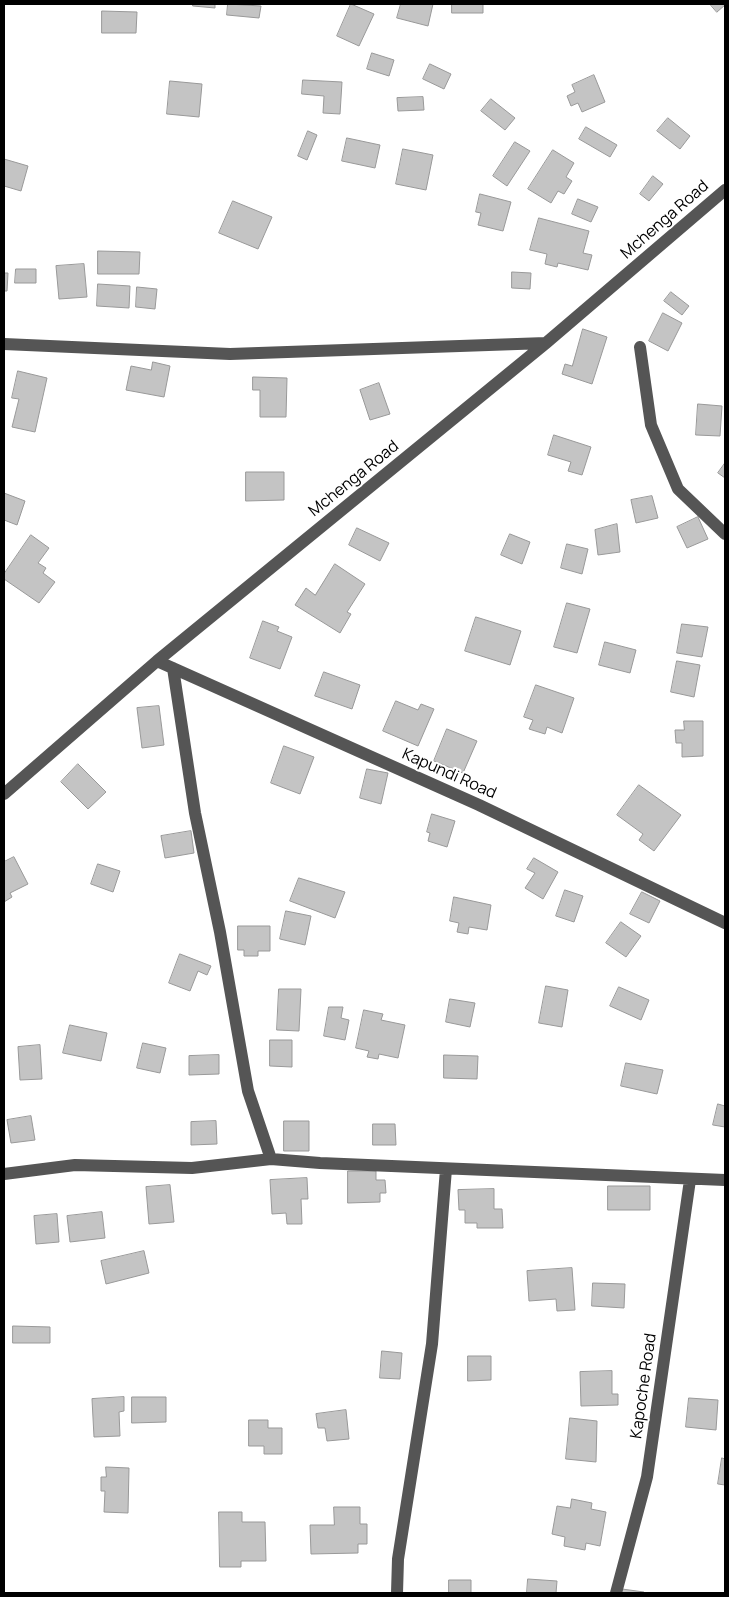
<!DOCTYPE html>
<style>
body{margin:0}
#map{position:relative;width:729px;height:1597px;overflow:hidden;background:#fff;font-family:Manrope,sans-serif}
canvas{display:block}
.frame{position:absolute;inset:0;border:5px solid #000;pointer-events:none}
</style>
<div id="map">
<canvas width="729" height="1597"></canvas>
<div class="frame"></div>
</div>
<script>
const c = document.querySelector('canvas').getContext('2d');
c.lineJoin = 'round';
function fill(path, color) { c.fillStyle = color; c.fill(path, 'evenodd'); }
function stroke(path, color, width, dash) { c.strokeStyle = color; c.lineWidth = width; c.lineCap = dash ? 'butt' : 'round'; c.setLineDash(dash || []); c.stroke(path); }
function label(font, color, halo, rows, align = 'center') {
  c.font = font + ' Manrope,sans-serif'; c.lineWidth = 4; c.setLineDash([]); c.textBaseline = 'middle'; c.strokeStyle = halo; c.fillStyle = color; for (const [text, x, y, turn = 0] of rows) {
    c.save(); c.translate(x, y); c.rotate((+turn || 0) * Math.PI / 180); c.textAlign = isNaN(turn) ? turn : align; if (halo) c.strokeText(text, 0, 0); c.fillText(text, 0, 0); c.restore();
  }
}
const building = new Path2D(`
 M193 4H215V8L193 6Z
 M228 4 261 6 259 18 227 15Z
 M351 4 374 14 359 46 337 36Z
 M401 4H433L428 26 397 18Z
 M452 4H483V13H452Z
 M710 4H725V5L717 12Z
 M102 11 137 12 136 33H102Z
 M372 53 394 60 389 76 367 69Z
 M430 64 451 74 444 89 423 79Z
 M594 75 605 102 582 112 578 103 571 106 567 96 575 92 572 85Z
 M303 80 342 82 340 114 323 113 324 96 302 94Z
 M170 81 202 84 199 117 167 114Z
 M423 97 424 110 398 111 397 98Z
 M491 99 515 118 505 130 481 111Z
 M668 118 690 136 680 149 657 131Z
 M586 127 617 145 610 157 579 139Z
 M308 131 317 135 307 160 298 156Z
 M347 138 380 145 375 168 342 161Z
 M515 142 530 151 507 186 493 176Z
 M403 149 433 155 426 190 396 184Z
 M553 150 574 163 566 177 572 181 564 194 558 191 551 203 528 189Z
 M4 159 28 166 21 191 4 186Z
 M653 176 663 184 649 201 640 194Z
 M480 194 511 202 503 231 478 225 481 213 476 212Z
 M578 199 598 207 591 222 572 214Z
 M233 201 272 217 258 249 219 233Z
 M539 218 589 231 583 253 592 255 588 270 558 263 557 267 545 264 547 254 530 250Z
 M98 251 140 252 139 274H98Z
 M84 264 87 297 59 299 56 266Z
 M16 269H36V283H15Z
 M512 272 531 273 530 289 512 288Z
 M4 273H8L7 291H4Z
 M98 284 130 286 129 308 97 306Z
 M137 287 157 289 155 309 136 307Z
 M671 292 689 306 682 315 664 301Z
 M663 313 682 323 668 351 649 341Z
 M583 329 607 337 592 384 562 374 565 364 572 366Z
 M153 362 170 366 164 397 126 390 131 366 151 370Z
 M18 371 47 378 35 432 12 427 19 399 12 398Z
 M253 377 287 378 286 417H260V390H253Z
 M379 383 390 414 370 420 360 390Z
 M698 404 722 406 720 436 696 435Z
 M554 435 591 447 582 475 568 471 571 462 548 455Z
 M725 463V478L718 473Z
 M246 472H284V500L246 501Z
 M4 493 25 501 17 525 4 520Z
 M652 496 658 518 636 523 631 500Z
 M698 517 708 539 687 548 677 527Z
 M617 524 620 552 598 555 595 530Z
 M357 528 389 543 380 561 349 545Z
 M510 534 530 542 522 564 501 555Z
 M31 535 49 548 38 563 46 568 43 573 55 582 39 603 4 579V574Z
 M567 544 588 549 582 574 561 568Z
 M335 564 365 584 347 612 351 614 340 633 295 605 306 588 315 595Z
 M567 603 590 609 577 653 554 647Z
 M476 617 521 631 510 665 465 651Z
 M263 621 279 627 277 631 292 637 280 669 250 658Z
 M682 624 708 627 702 657 677 653Z
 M605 642 636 650 630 673 599 665Z
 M677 661 700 665 694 697 671 692Z
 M324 672 360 685 352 709 315 696Z
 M536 685 574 698 562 733 547 727 545 734 529 729 533 720 524 717Z
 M396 701 418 710 421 704 434 709 418 746 383 731Z
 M159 706 164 745 142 748 137 708Z
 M684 721H703V756L682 757V743H676L675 730H684Z
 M447 729 477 741 463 773 434 761Z
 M284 746 314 757 300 794 271 783Z
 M78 764 106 792 88 809 61 782Z
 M367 769 388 773 381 804 360 798Z
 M639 785 681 815 654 851 639 840 643 834 617 815Z
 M432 814 455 821 447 847 428 841 430 833 427 832Z
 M191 831 194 853 165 858 161 836Z
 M14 857 28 884 10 893 12 897 4 902V862Z
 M534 858 558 872 543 899 525 888 535 873 527 869Z
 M98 864 120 871 113 892 91 884Z
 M299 878 345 892 335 918 290 901Z
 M565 890 583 896 574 922 556 916Z
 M642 892 660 901 649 923 630 914Z
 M454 897 491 905 487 930 469 927 468 934 457 932 459 923 450 921Z
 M286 911 311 916 305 945 280 939Z
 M621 922 641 936 626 957 606 943Z
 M238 926H270V951H258V956H244V950H238Z
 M180 954 211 966 207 975 198 971 190 991 169 983Z
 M546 986 568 990 562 1027 539 1023Z
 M619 987 649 1000 641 1020 610 1006Z
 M279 989H301L299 1031 277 1030Z
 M450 999 475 1003 470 1027 446 1022Z
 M329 1007H343L341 1018 349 1020 345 1040 324 1036Z
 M364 1010 383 1014 381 1020 405 1025 398 1058 379 1054 378 1059 367 1057 369 1051 356 1048Z
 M70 1025 107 1033 101 1061 63 1053Z
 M270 1040H292V1067L270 1066Z
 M143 1043 166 1048 160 1073 137 1068Z
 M40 1045 42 1079 20 1080 18 1047Z
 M219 1055V1074L189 1075V1056Z
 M444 1055 478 1056 477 1079 444 1078Z
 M626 1063 663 1070 657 1094 621 1086Z
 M718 1104 725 1106V1127L713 1125Z
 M31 1116 35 1140 11 1143 7 1120Z
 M216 1121 217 1144 191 1145V1122Z
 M284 1121H309V1151H284Z
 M373 1124H395L396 1145H373Z
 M348 1171H376V1180H385L386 1193H380V1202L348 1203Z
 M307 1178 308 1199H301L302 1224H287L286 1213 272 1214 270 1180Z
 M170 1185 174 1222 149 1224 146 1187Z
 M608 1186H650V1210H608Z
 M494 1189V1209H502L503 1228H477V1223H465V1210H459L458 1190Z
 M102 1212 105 1238 70 1242 67 1216Z
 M57 1214 59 1242 36 1244 34 1216Z
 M144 1251 149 1273 106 1284 101 1261Z
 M572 1268 575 1310 557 1311 556 1299 529 1301 527 1271Z
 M593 1283 625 1284 624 1308 592 1306Z
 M13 1326 50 1327V1343H13Z
 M382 1351 402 1353 400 1379 380 1378Z
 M468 1356H491V1380L468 1381Z
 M612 1371V1394H618V1405L581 1406 580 1372Z
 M124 1397V1411L119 1412 120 1436 94 1437 92 1399Z
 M132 1397H166V1422L132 1423Z
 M689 1398 718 1400 716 1430 686 1427Z
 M346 1410 349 1439 327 1441 325 1428H318L316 1414Z
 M570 1418 597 1421 596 1462 566 1459Z
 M249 1420H268V1428H282V1454H264V1446H249Z
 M722 1458 725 1459V1485L718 1484Z
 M106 1467 129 1468 128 1513 104 1512 105 1491H101V1477H106Z
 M572 1499 592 1503 591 1509 606 1512 600 1546 586 1543 585 1550 564 1546 565 1537 552 1534 557 1506 570 1508Z
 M334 1507H360V1524H367V1544H358V1553L311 1554 310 1525H334Z
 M219 1512H242V1522H265L266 1561H241V1567H220Z
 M528 1579 557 1581 556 1593H527Z
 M449 1580H471V1593H449Z
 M622 1589 644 1592V1593H621Z`);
fill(building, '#c4c4c4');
stroke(building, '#999', 1);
stroke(new Path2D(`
 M4 344 230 354 546 343
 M640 347 651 425 678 489 725 534
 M157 661 479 805 725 923
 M173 668 195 813 220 932 248 1091 271 1159
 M4 794 157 661 546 343 725 190
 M4 1174 75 1165 192 1168 271 1159 320 1163 725 1180
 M397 1593 398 1559 432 1344 446 1169
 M616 1593 647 1477 690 1180`), '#555', 12);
label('16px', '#000', '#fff', [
 ["Mchenga Road",665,220,-41],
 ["Mchenga Road",354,479,-39],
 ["Kapundi Road",449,774,24],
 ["Kapoche Road",644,1386,-82]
]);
</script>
